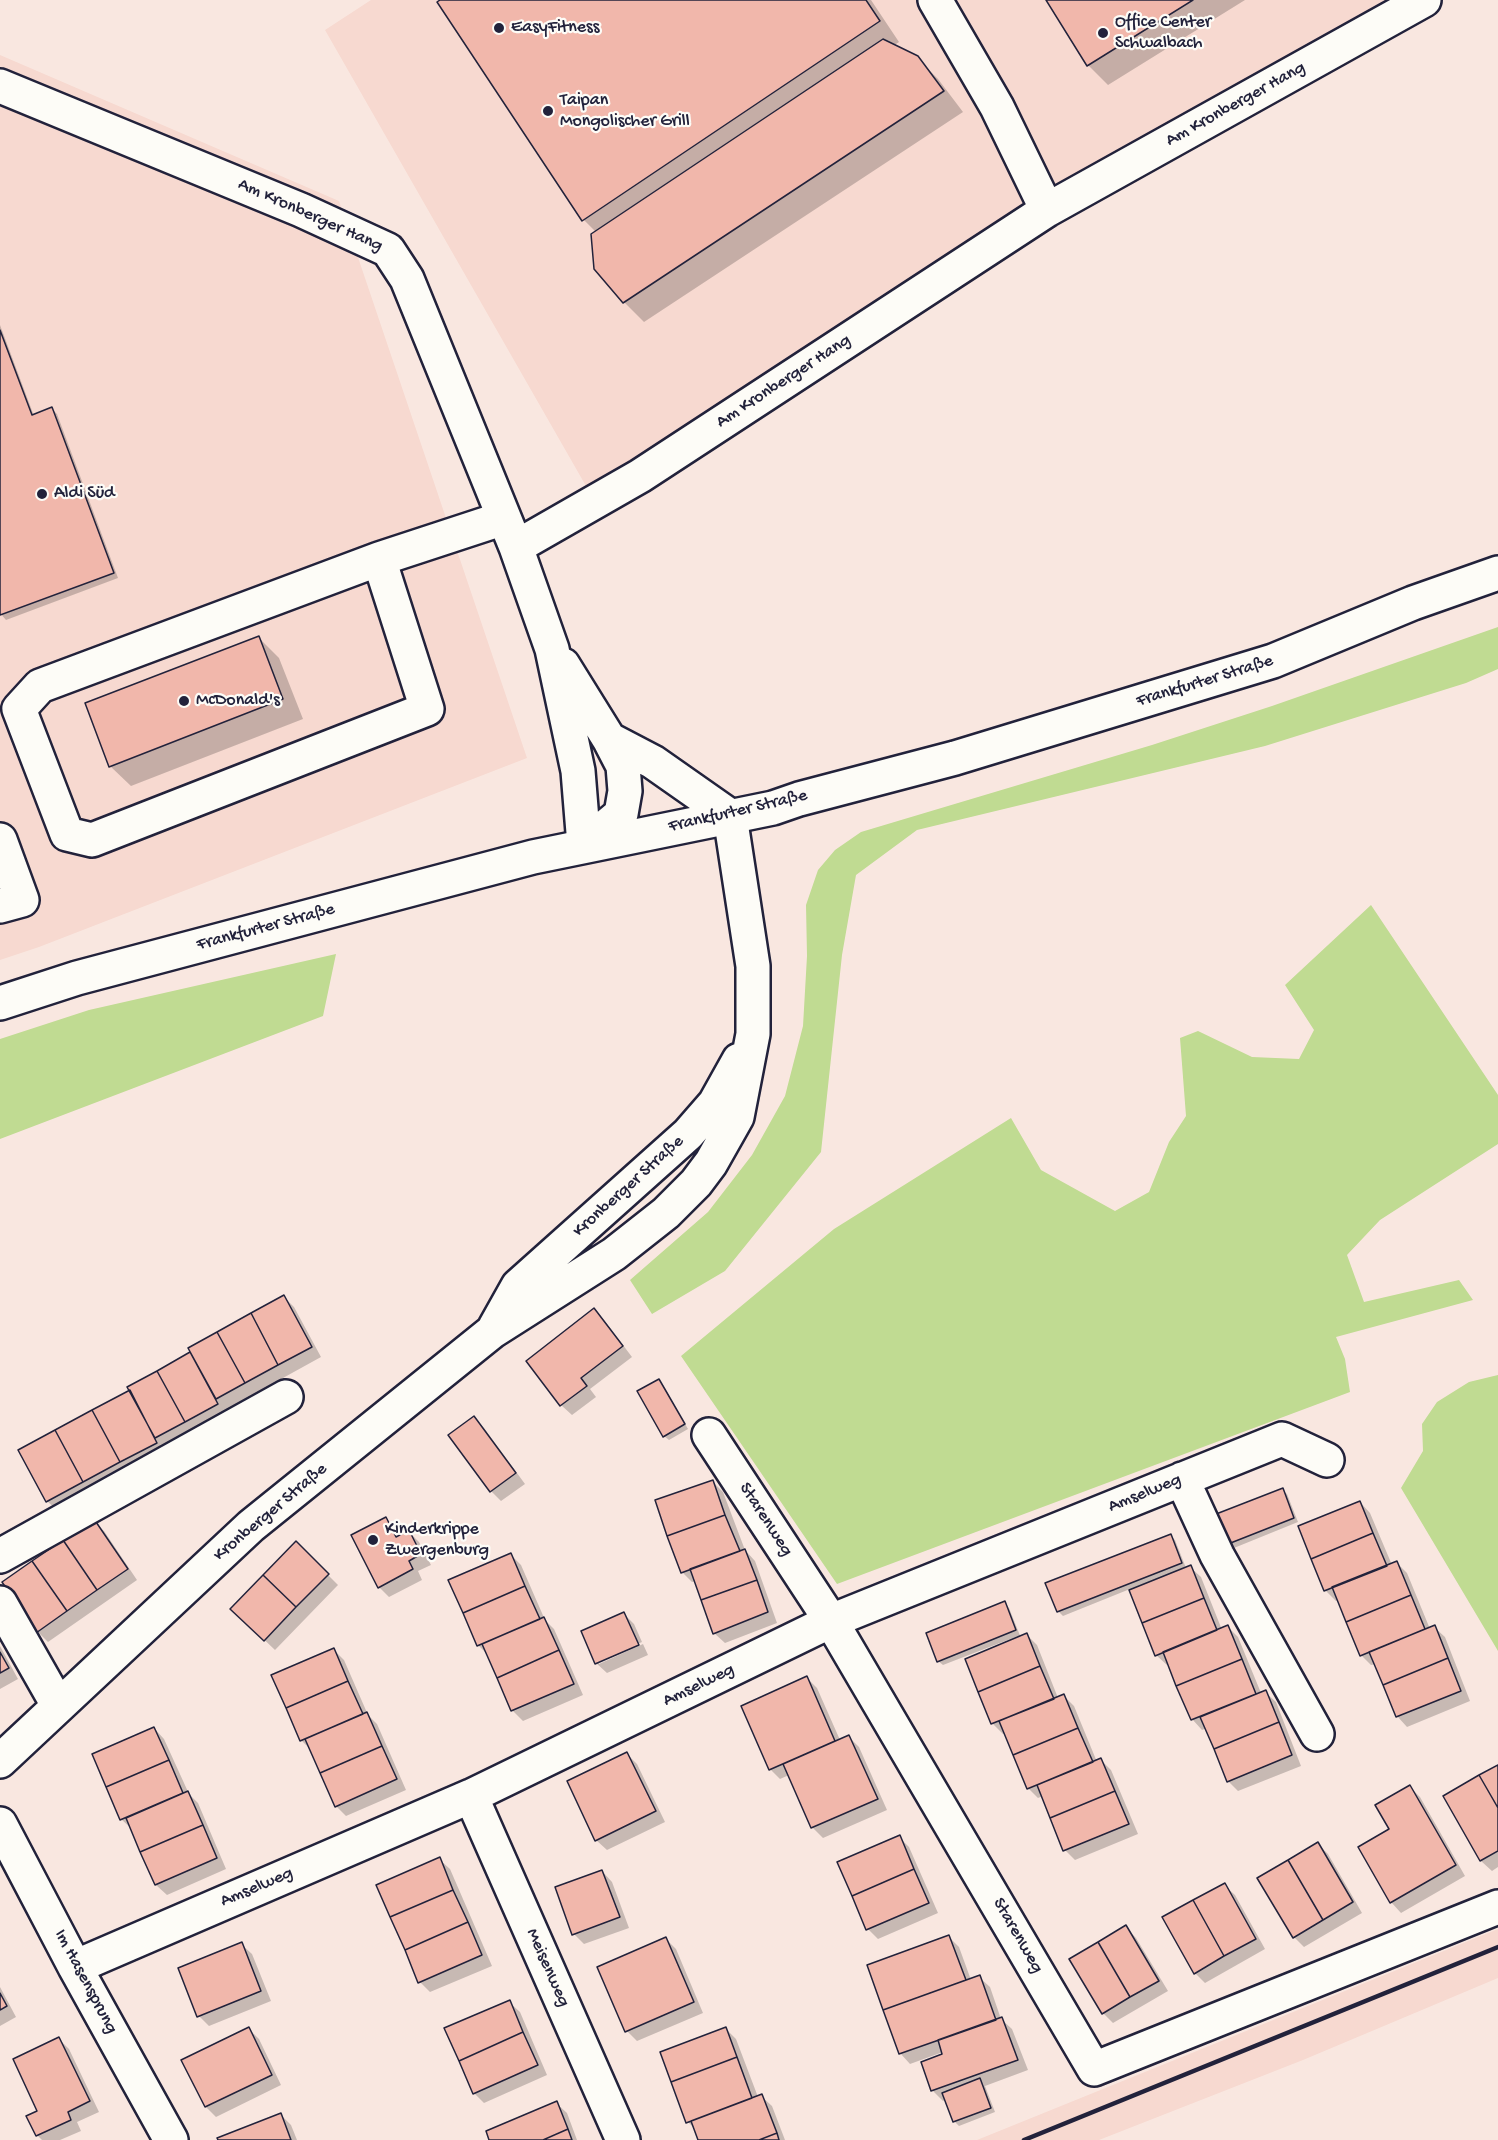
<!DOCTYPE html>
<meta charset="utf-8">
<style>
body{margin:0}
canvas{display:block;background:#f9e7e0}
</style>
<canvas width="1498" height="2140"></canvas>
<script>
const c = document.querySelector('canvas').getContext('2d');
c.lineJoin = 'round';
function fill(path, color) { c.fillStyle = color; c.fill(path, 'evenodd'); }
function stroke(path, color, width, dash) { c.strokeStyle = color; c.lineWidth = width; c.lineCap = dash ? 'butt' : 'round'; c.setLineDash(dash || []); c.stroke(path); }
function label(font, color, halo, rows, align = 'center') {
  c.font = font + ' "Gochi Hand",sans-serif'; c.lineWidth = 4.5; c.setLineDash([]); c.textBaseline = 'middle'; c.strokeStyle = halo; c.fillStyle = color; for (const [text, x, y, turn = 0] of rows) {
    c.save(); c.translate(x, y); c.rotate((+turn || 0) * Math.PI / 180); c.textAlign = isNaN(turn) ? turn : align; if (halo) c.strokeText(text, 0, 0); c.fillText(text, 0, 0); c.restore();
  }
}
fill(new Path2D(`
 M371 0H1387L1033 200 590 493 325 30Z
 M0 55 339 201 527 758 39 947 0 960Z
 M1498 1929V1978L1303 2060 1099 2140H977Z`), '#f7d9d0');
fill(new Path2D(`
 M1498 627V669L1466 683 1265 746 917 830 856 875 842 955 821 1152 725 1271 652 1314 630 1280 708 1212 752 1155 785 1096 803 1026 807 956 806 905 818 870 835 850 861 832 1152 745 1272 706Z
 M1371 905 1498 1095V1144L1380 1220 1347 1255 1364 1302 1459 1280 1473 1300 1336 1337 1345 1359 1350 1392 837 1584 681 1356 834 1229 1011 1118 1041 1170 1115 1211 1149 1192 1169 1142 1186 1116 1180 1038 1198 1031 1252 1057 1299 1059 1314 1030 1285 985Z
 M336 954 323 1016 0 1139V1039L89 1010Z
 M1498 1375V1651L1401 1488 1423 1451 1422 1424 1437 1402 1469 1382Z`), '#c0db92');
fill(new Path2D(`
 M443 0H871L899 42 893 46 917 58 938 79 963 112 644 322 624 302 596 232 584 220Z
 M1048 0H1245L1108 85 1088 65Z
 M0 325 34 416 52 409 57 414 118 578 6 620 0 613Z
 M258 637 279 658 303 719 131 786 110 766Z
 M284 1297 294 1307 321 1357 225 1410 227 1414 58 1511 47 1501 132 1391 129 1387 192 1353Z
 M594 1310 604 1320 632 1357 590 1389 596 1397 572 1415 561 1405 528 1361Z
 M658 1380 663 1385 688 1429 669 1440 664 1436Z
 M474 1418 484 1428 525 1484 501 1501 491 1491Z
 M712 1481 723 1492 745 1550 755 1561 777 1623 725 1643 714 1633 696 1581 692 1582 682 1572Z
 M1282 1490 1287 1494 1298 1522 1229 1550 1213 1517Z
 M1360 1502 1370 1513 1392 1565 1397 1563 1407 1573 1430 1629 1434 1627 1445 1637 1470 1701 1407 1727 1397 1716 1376 1664 1371 1665 1361 1655 1339 1599 1336 1601 1325 1590Z
 M386 1519 396 1529 400 1537 409 1532 419 1542 431 1565 418 1571 422 1580 389 1597 379 1587Z
 M93 1521 104 1531 137 1580 48 1642 38 1632Z
 M1170 1535 1175 1540 1186 1568 1190 1567 1201 1577 1222 1630 1228 1627 1238 1637 1261 1693 1265 1692 1276 1702 1301 1766 1238 1791 1228 1781 1207 1728 1202 1730 1192 1719 1169 1664 1167 1665 1156 1655 1130 1589 1063 1616 1058 1611Z
 M296 1543 338 1585 275 1650 232 1609Z
 M511 1555 521 1565 545 1620 554 1629 583 1695 523 1721 512 1710 489 1656 478 1645Z
 M1004 1603 1009 1608 1021 1638 1027 1635 1037 1645 1058 1698 1064 1696 1074 1706 1097 1762 1101 1760 1111 1770 1138 1834 1075 1860 1065 1850 1043 1796 1038 1798 1028 1788 1006 1733 1003 1734 993 1724 967 1660 1019 1638 1018 1636 943 1665 938 1661Z
 M624 1614 634 1624 642 1642 599 1661V1664L643 1644 648 1655 607 1673 596 1663Z
 M0 1646 18 1679 0 1689Z
 M334 1650 344 1660 368 1715 377 1724 406 1790 346 1816 336 1806 312 1751 301 1740Z
 M807 1678 817 1688 840 1740 849 1737 859 1747 887 1810 823 1838 812 1827 789 1775 780 1779 770 1769Z
 M154 1728 164 1739 189 1794 198 1803 226 1869 167 1895 156 1885 133 1830 122 1820 94 1755Z
 M627 1754 637 1764 665 1822 607 1850 596 1840Z
 M1498 1767V1867L1492 1871 1481 1861 1445 1797Z
 M1410 1787 1420 1797 1465 1876 1401 1913 1391 1902 1360 1848 1391 1830Z
 M899 1837 909 1847 938 1913 878 1939 868 1929Z
 M1318 1844 1328 1854 1362 1913 1304 1947 1294 1937Z
 M439 1859 450 1869 492 1966 430 1992 420 1982Z
 M602 1871 612 1882 629 1928 584 1944 574 1934Z
 M1224 1885 1235 1895 1265 1949 1205 1983 1195 1973Z
 M1126 1927 1136 1938 1168 1991 1113 2023 1103 2013Z
 M949 1937 959 1947 971 1980 979 1977 990 1987 1001 2019 1012 2029 1028 2070 985 2086 995 2112 959 2126 954 2121 946 2100 943 2101 932 2090 944 2055 943 2052 910 2064 900 2053 869 1966Z
 M666 1939 676 1949 703 2013 637 2041 627 2031Z
 M241 1944 252 1954 271 2001 209 2026 199 2016Z
 M0 1987 16 2017 0 2026Z
 M509 2002 520 2012 547 2075 484 2103 474 2093Z
 M249 2029 259 2039 281 2085 216 2117 206 2107 183 2060Z
 M726 2029 736 2039 758 2097 761 2096 772 2106 785 2140H700L696 2130 688 2122Z
 M59 2039 69 2049 99 2112 77 2122 81 2131 60 2140H42L38 2136 28 2116 39 2112Z
 M556 2103 567 2113 577 2140H491Z
 M281 2115 291 2125 297 2140H220Z`), '#0003');
const building = new Path2D(`
 M440 0H866L880 21 582 221 437 2Z
 M1046 0H1193L1087 66Z
 M883 39 918 56 944 91 623 303 594 269 591 234Z
 M0 330 32 415 52 407 114 573 0 615Z
 M259 636 283 699 109 767 85 703Z
 M284 1295 312 1347 278 1365 251 1313Z
 M594 1308 623 1346 581 1378 587 1386 560 1406 526 1361Z
 M251 1313 278 1365 245 1383 217 1332Z
 M217 1332 245 1383 216 1399 188 1348Z
 M190 1352 218 1404 185 1422 157 1371Z
 M157 1371 185 1422 155 1438 127 1387Z
 M659 1379 685 1424 663 1437 637 1391Z
 M130 1390 157 1443 120 1462 92 1410Z
 M92 1410 120 1462 83 1482 55 1430Z
 M474 1416 516 1473 490 1492 448 1435Z
 M55 1430 83 1482 46 1502 18 1450Z
 M713 1480 725 1515 667 1536 655 1500Z
 M1283 1488 1294 1518 1223 1546 1211 1516Z
 M1360 1501 1373 1533 1311 1559 1298 1526Z
 M725 1515 740 1551 681 1573 667 1536Z
 M386 1517 396 1537 409 1530 421 1554 409 1561 413 1569 378 1588 351 1535Z
 M94 1519 128 1569 97 1590 63 1540Z
 M1373 1533 1387 1566 1324 1591 1311 1559Z
 M1171 1534 1182 1563 1057 1612 1045 1583Z
 M63 1540 97 1590 67 1611 32 1561Z
 M296 1541 329 1574 296 1607 263 1575Z
 M745 1549 757 1580 701 1600 690 1569Z
 M511 1553 525 1586 463 1613 448 1580Z
 M32 1561 67 1611 36 1633 2 1582Z
 M1397 1561 1411 1595 1346 1622 1332 1587Z
 M1191 1565 1204 1598 1142 1623 1129 1590Z
 M263 1575 296 1607 264 1641 230 1609Z
 M757 1580 768 1612 713 1634 701 1600Z
 M525 1586 540 1619 477 1646 463 1613Z
 M1411 1595 1425 1629 1360 1656 1346 1622Z
 M1204 1598 1217 1630 1155 1656 1142 1623Z
 M1005 1601 1016 1630 937 1662 926 1633Z
 M624 1612 639 1645 595 1664 581 1631Z
 M544 1617 559 1650 497 1678 482 1644Z
 M1228 1625 1242 1659 1176 1686 1163 1652Z
 M1435 1625 1448 1658 1383 1685 1369 1652Z
 M1027 1633 1040 1666 978 1692 965 1659Z
 M334 1648 348 1681 286 1708 271 1675Z
 M559 1650 574 1684 511 1711 497 1678Z
 M0 1652 9 1668 0 1673Z
 M1448 1658 1461 1691 1396 1717 1383 1685Z
 M1242 1659 1256 1694 1191 1720 1176 1686Z
 M1040 1666 1054 1699 991 1724 978 1692Z
 M807 1676 835 1741 769 1770 741 1706Z
 M348 1681 363 1714 300 1741 286 1708Z
 M1266 1690 1279 1722 1214 1749 1200 1717Z
 M1064 1694 1078 1728 1013 1755 999 1721Z
 M367 1712 382 1746 320 1773 305 1739Z
 M1279 1722 1292 1755 1227 1782 1214 1749Z
 M154 1727 169 1760 106 1787 92 1754Z
 M1078 1728 1093 1762 1027 1789 1013 1755Z
 M849 1735 878 1799 811 1828 783 1764Z
 M382 1746 397 1779 335 1807 320 1773Z
 M627 1752 656 1811 595 1841 567 1781Z
 M1101 1758 1115 1791 1050 1818 1037 1785Z
 M169 1760 183 1793 120 1820 106 1787Z
 M1498 1765V1808L1479 1775Z
 M1479 1775 1498 1808V1851L1480 1861 1443 1796Z
 M1410 1785 1456 1865 1390 1903 1358 1847 1389 1829 1375 1805Z
 M188 1791 203 1825 140 1852 126 1818Z
 M1115 1791 1129 1824 1063 1851 1050 1818Z
 M203 1825 217 1858 155 1885 140 1852Z
 M900 1835 914 1869 852 1896 837 1862Z
 M1318 1842 1353 1902 1323 1920 1288 1860Z
 M440 1857 453 1890 390 1917 376 1885Z
 M1288 1860 1323 1920 1293 1938 1257 1878Z
 M914 1869 929 1903 866 1930 852 1896Z
 M602 1870 620 1917 572 1935 555 1887Z
 M1225 1883 1256 1939 1224 1956 1193 1900Z
 M453 1890 468 1922 405 1950 390 1917Z
 M1193 1900 1224 1956 1194 1974 1162 1917Z
 M468 1922 482 1955 418 1983 405 1950Z
 M1126 1925 1159 1981 1130 1997 1098 1942Z
 M949 1935 966 1980 883 2010 867 1965Z
 M666 1937 694 2002 625 2032 597 1967Z
 M242 1942 261 1991 197 2017 178 1968Z
 M1098 1942 1130 1997 1102 2014 1069 1959Z
 M980 1975 996 2020 899 2054 883 2010Z
 M0 1993 7 2006 0 2010Z
 M510 2000 523 2032 459 2061 444 2028Z
 M1002 2017 1018 2060 931 2091 921 2062 942 2054 938 2040Z
 M249 2027 272 2075 205 2107 181 2060Z
 M726 2027 737 2057 671 2082 660 2052Z
 M523 2032 538 2065 473 2094 459 2061Z
 M59 2037 90 2101 68 2112 71 2120 36 2136 26 2116 37 2111 13 2059Z
 M737 2057 752 2098 686 2123 671 2082Z
 M980 2078 991 2108 953 2122 942 2093Z
 M762 2094 777 2133 759 2140H698L691 2121Z
 M557 2101 568 2129 543 2140H489L486 2131Z
 M281 2113 291 2140H218L217 2138Z
 M568 2129 572 2140H543Z
 M777 2133 779 2140H759Z`);
fill(building, '#f1b7ab');
stroke(building, '#22223b', 1.5);
const minor = new Path2D(`
 M935 0 997 107 1047 210
 M0 86 301 210 388 250 407 279 516 547 552 649 578 771 584 845
 M516 547 640 476 1047 210 1424 0
 M379 559 427 709 92 840 67 834 19 709 40 686 379 559 504 518
 M563 665 609 739 623 766 625 791 621 814 584 845
 M0 840 22 900 0 906
 M495 1327 518 1286 688 1134 715 1103 739 1060
 M709 1435 831 1621 1094 2069 1498 1907
 M1182 1479 1217 1555 1317 1734
 M0 1556 286 1397
 M0 1603 58 1705
 M0 1761 251 1526 493 1331 614 1254 666 1213 696 1183 711 1163 737 1117 753 1034V966L730 816 653 762 609 739
 M471 1796 623 2140
 M0 1824 75 1967 171 2140
 M75 1967 471 1796 831 1621 1282 1439 1327 1460`);
const major = new Path2D(`
 M0 1003 77 978 533 857 773 808 799 799 955 758 1273 661 1413 603 1498 573`);
stroke(minor, '#22223b', 38);
stroke(major, '#22223b', 38);
stroke(minor, '#fdfcf7', 33);
stroke(major, '#fdfcf7', 33);
stroke(new Path2D(`
 M1024 2140 1498 1947`), '#22223b', 4.5);
for (const [x, y, r, color] of [
 [499,28,6,"#22223b"],
 [1103,33,6,"#22223b"],
 [548,111,6,"#22223b"],
 [42,494,6,"#22223b"],
 [184,701,6,"#22223b"],
 [373,1540,6,"#22223b"]
]) { const dot = new Path2D(); dot.arc(x, y, r, 0, 2 * Math.PI); c.fillStyle = color; c.fill(dot); stroke(dot, '#fdfcf7', 2); }
label('18px', '#22223b', '#fdfcf7', [
 ["Office Center",1115,23],
 ["Schwalbach",1115,44],
 ["EasyFitness",511,28],
 ["Taipan",560,101],
 ["Mongolischer Grill",560,122],
 ["Aldi Süd",54,494],
 ["McDonald's",196,701],
 ["Kinderkrippe",385,1530],
 ["Zwergenburg",385,1551]
], 'left');
label('18px', '#22223b', '#fdfcf7', [
 ["Am Kronberger Hang",1236,105,-29],
 ["Am Kronberger Hang",310,216,24],
 ["Am Kronberger Hang",784,382,-33],
 ["Frankfurter Straße",1205,682,-17],
 ["Frankfurter Straße",738,812,-13],
 ["Frankfurter Straße",266,928,-15],
 ["Kronberger Straße",629,1187,-42],
 ["Amselweg",1145,1494,-22],
 ["Kronberger Straße",271,1513,-40],
 ["Starenweg",765,1520,57],
 ["Amselweg",699,1686,-26],
 ["Amselweg",257,1888,-23],
 ["Starenweg",1017,1936,60],
 ["Meisenweg",547,1968,66],
 ["Im Hasensprung",85,1982,62]
]);
</script>
